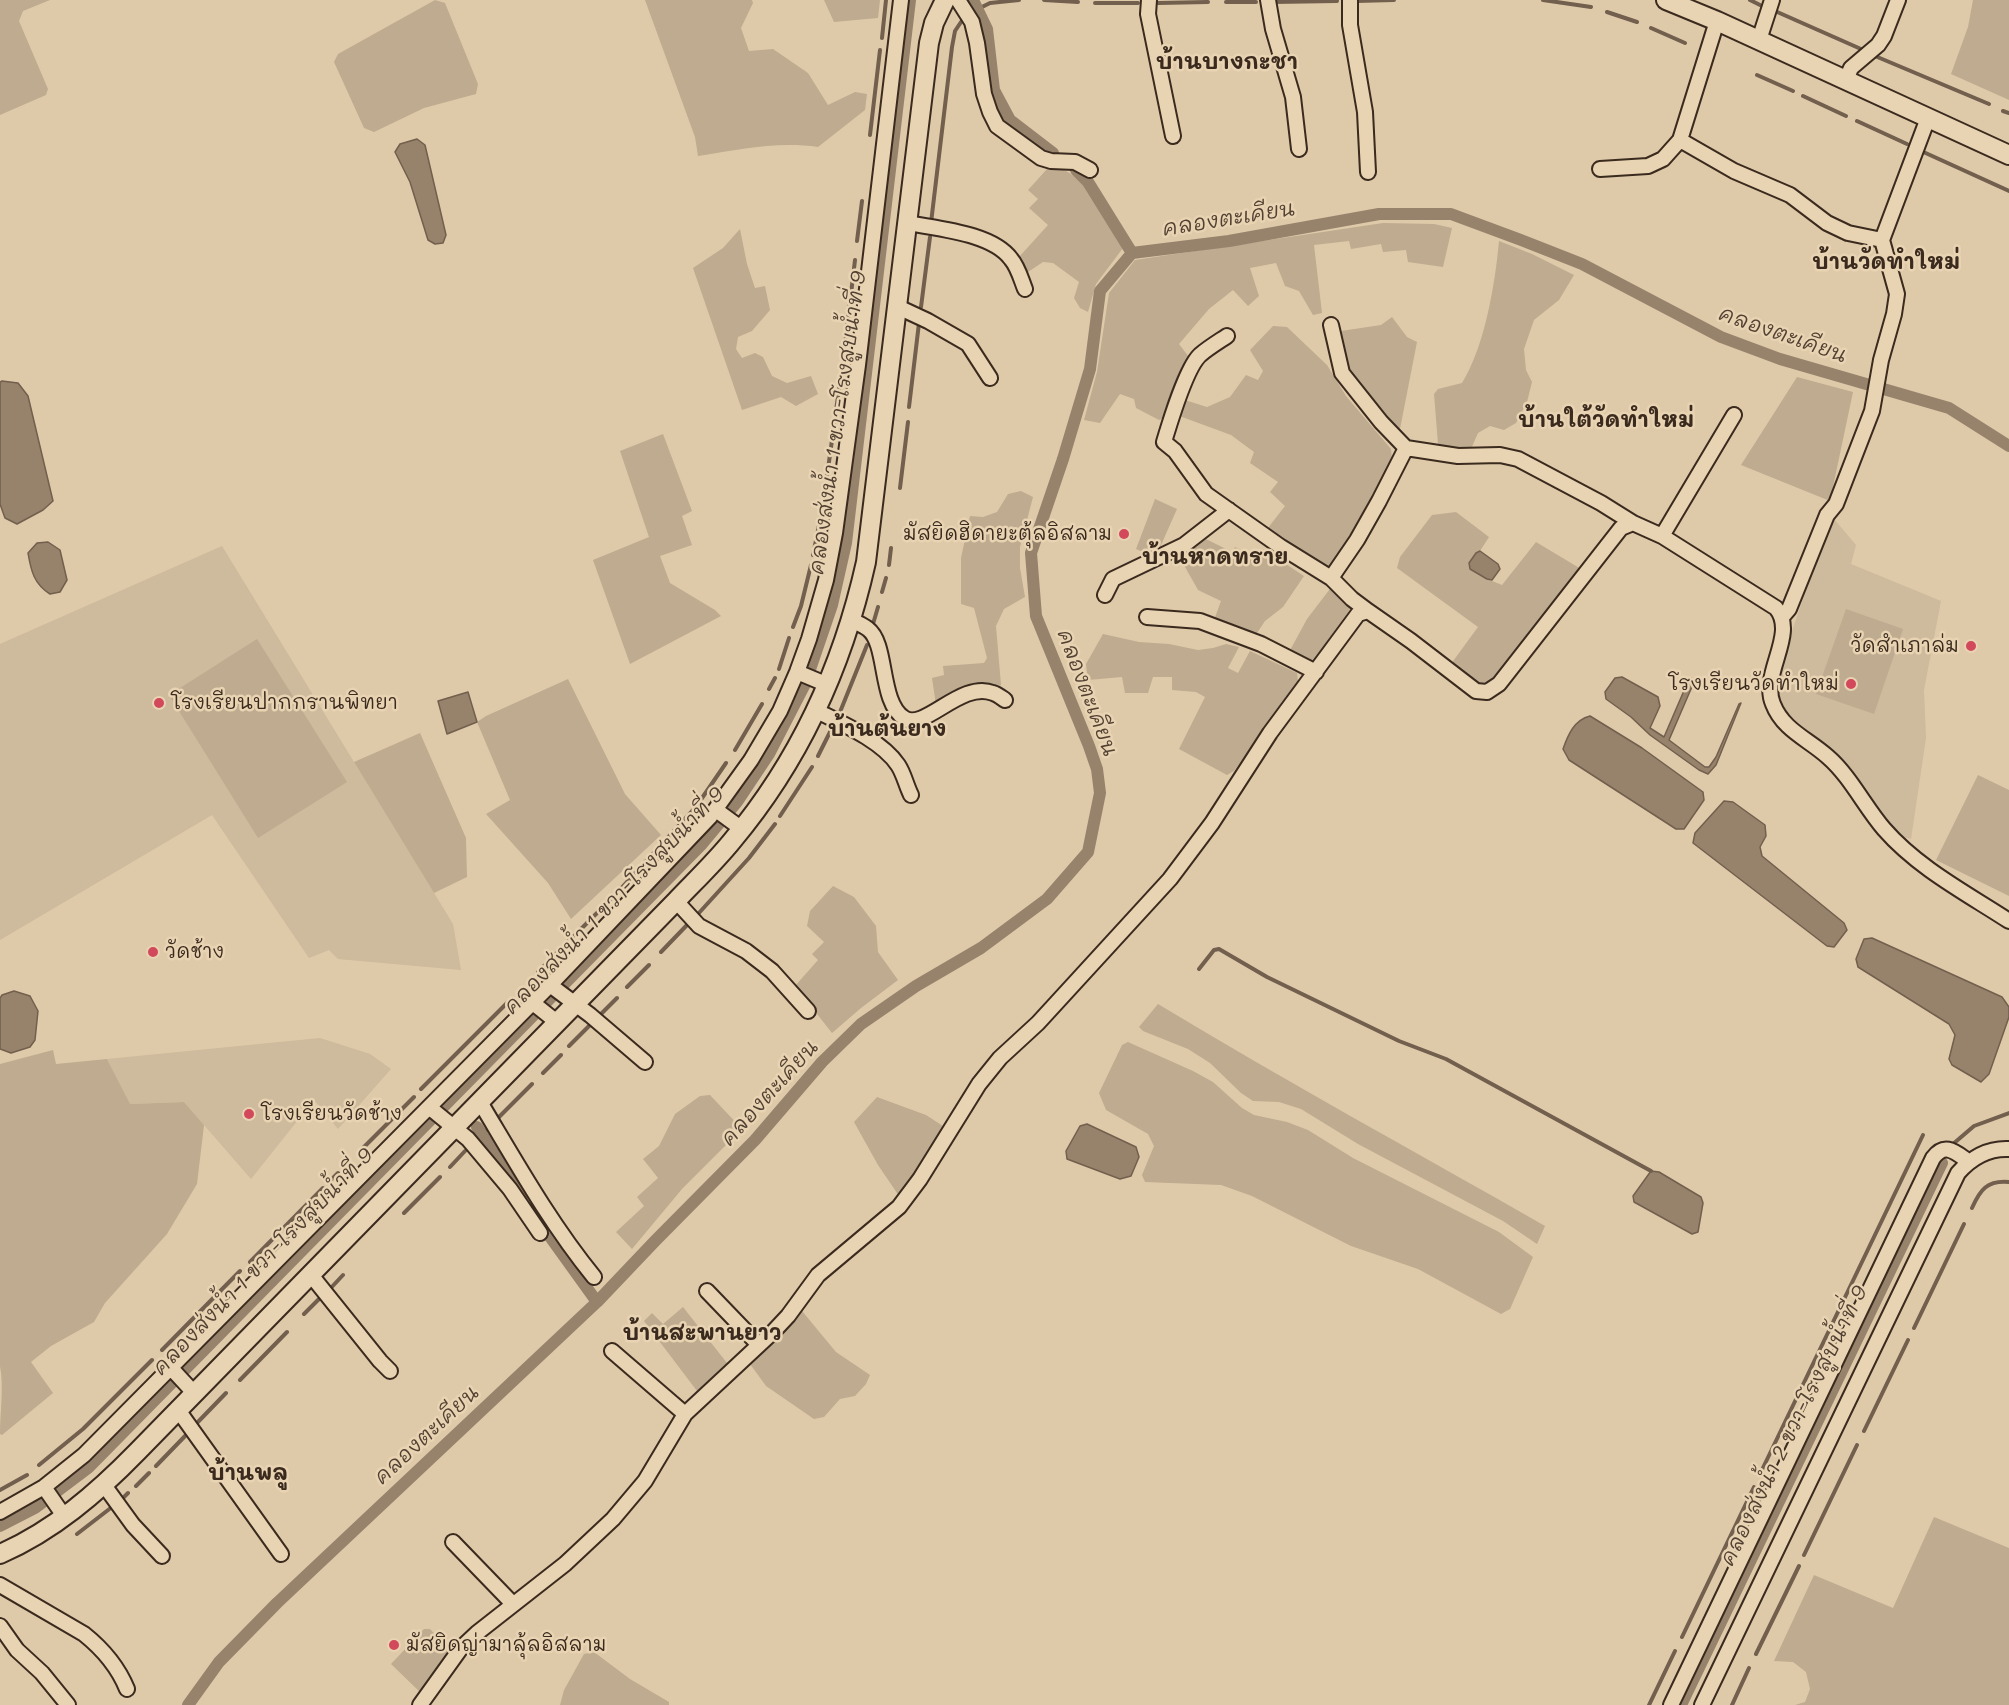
<!DOCTYPE html>
<meta charset="utf-8">
<style>
body{margin:0}
canvas{display:block;background:#dec9a9}
</style>
<canvas width="2009" height="1705"></canvas>
<script>
const c = document.querySelector('canvas').getContext('2d');
c.lineJoin = 'round';
function fill(path, color) { c.fillStyle = color; c.fill(path, 'evenodd'); }
function stroke(path, color, width, dash) { c.strokeStyle = color; c.lineWidth = width; c.lineCap = dash ? 'butt' : 'round'; c.setLineDash(dash || []); c.stroke(path); }
function label(font, color, halo, rows, align = 'center') {
  c.font = font + ' Mali,"Playpen Sans Thai",sans-serif'; c.lineWidth = 5; c.setLineDash([]); c.textBaseline = 'middle'; c.strokeStyle = halo; c.fillStyle = color; for (const [text, x, y, turn = 0] of rows) {
    c.save(); c.translate(x, y); c.rotate((+turn || 0) * Math.PI / 180); c.textAlign = isNaN(turn) ? turn : align; if (halo) c.strokeText(text, 0, 0); c.fillText(text, 0, 0); c.restore();
  }
}
fill(new Path2D(`
 M1834 519 1856 545 1851 564 1941 601 1924 690 1926 738 1911 839 1895 835 1845 774 1796 734 1776 703V678L1820 549Z
 M222 546 453 924 461 970 338 959 329 950 309 958 212 815 0 940V644Z
 M320 1038 370 1054 391 1069 338 1129 314 1100 251 1179 184 1102 129 1104 107 1059Z`), '#ceba9c');
fill(new Path2D(`
 M0 0H50L23 11 19 21 48 89 46 95 0 115Z
 M435 0 445 3 478 84 476 94 424 108 374 132 364 128 334 62 338 54Z
 M645 0H752L753 3 741 28 749 51 773 49 808 73 828 105 855 92 867 94 865 110 818 147C777 141 738 150 698 156L695 137Z
 M824 0H880L878 18 834 22Z
 M1973 0H2009V100L1951 74 1968 27Z
 M1047 169C1053 169 1061 169 1066 171 1091 184 1109 225 1123 248L1096 284 1088 312 1080 308 1074 298 1079 282 1053 263 1043 262 1028 272 1019 257 1048 225 1029 208 1038 199 1028 190Z
 M1383 223 1434 224 1452 228 1443 267 1408 262 1406 250 1383 252 1381 244 1351 249 1349 241 1314 245 1322 313 1313 315 1299 291 1285 286 1276 263 1250 268 1259 296 1248 306 1233 290 1209 309 1179 344 1189 357 1175 397 1207 407 1230 397 1246 375 1258 380 1263 371 1250 350 1273 326 1287 327 1327 365 1346 396 1391 449 1392 459 1363 521 1331 568 1318 560 1313 568 1264 533 1285 506 1270 492 1278 482 1250 463 1254 452 1231 435 1174 414 1159 420 1136 408 1134 399 1120 394 1100 423 1084 420 1097 372 1109 293 1135 260Z
 M740 229 747 264 755 288 765 286 770 310 752 331 738 337 736 349 742 358 755 353 763 357 772 376 787 383 811 376 818 394 796 406 781 397 742 410 693 268 723 248Z
 M1499 241 1532 254 1574 275 1559 300 1534 320 1524 349 1526 370 1532 382 1527 402 1516 423 1504 430 1490 426 1478 433 1471 449 1458 453 1444 451 1438 444 1434 394 1438 389 1462 383C1485 346 1495 284 1499 241Z
 M1392 317 1407 337 1417 342 1399 434 1344 368 1337 337 1341 331 1381 325Z
 M1797 377 1853 392 1830 501 1741 465Z
 M663 434 692 511 682 516 692 545 660 556 670 583 715 610 721 616 630 664 593 560 649 537 620 451Z
 M1021 491 1033 497 1020 547V568L1025 597 1004 609 996 626 1001 685 992 690 936 705 932 678 944 675 943 666 984 663 987 658 974 608 961 604V558L970 516 983 517 997 512 1008 494Z
 M1155 499 1177 509 1158 552 1150 555 1136 549Z
 M1456 512 1489 537 1480 551 1476 553 1487 579 1502 585 1536 542 1581 569 1486 686 1473 687 1448 668 1478 627 1397 568 1400 557 1432 515Z
 M1206 539 1232 552 1235 547 1257 559 1263 549 1304 576 1283 607 1265 621 1253 639 1213 623 1221 601 1198 590 1180 558Z
 M1336 581 1358 598 1310 665 1288 654 1307 619Z
 M1846 609 1903 629 1874 714 1816 694Z
 M1103 634 1139 642 1169 644 1198 650 1213 648 1226 644 1239 647 1228 668 1238 673 1250 651 1297 673 1298 682 1234 771 1227 775 1179 749 1205 697 1196 692 1172 690V677H1153L1148 693H1125L1122 677 1088 680 1086 664Z
 M257 639 347 782 258 838 169 695Z
 M568 679 625 794 661 835 571 919 548 883 486 814 510 800 477 722 486 716Z
 M420 733 466 838 467 877 434 893 354 762Z
 M1978 775 2009 790V896L1936 860Z
 M833 886 854 897 876 926 878 952 898 980 861 1008 832 1033 795 986 818 960 812 954 824 942 807 926 810 911Z
 M1158 1004C1285 1081 1416 1152 1545 1226L1537 1244 1503 1221 1358 1144 1301 1109 1279 1102 1253 1101 1241 1093 1210 1063 1188 1049 1143 1031 1139 1027Z
 M1128 1042 1193 1071 1213 1082 1242 1108 1254 1115 1287 1122 1308 1130 1353 1158 1499 1232 1533 1257 1510 1309 1501 1314 1418 1269 1351 1246 1252 1196 1221 1185 1145 1182 1142 1175 1154 1146 1148 1134 1106 1110 1099 1093 1122 1045Z
 M53 1050 56 1064 107 1059 130 1104 184 1102 204 1125 197 1184 167 1234 105 1303 94 1322 51 1346 31 1362 53 1393 2 1435 0 1434C0 1412 4 1387 0 1366V1064Z
 M710 1095 742 1129 682 1189 632 1249 616 1232 644 1206 637 1197 658 1178 643 1159 659 1146 675 1114 700 1096Z
 M877 1097 926 1115 943 1126 913 1179 899 1196 878 1165 854 1122Z
 M683 1307 727 1363 697 1391 644 1321 652 1313 663 1324Z
 M802 1311 836 1352 870 1375 866 1384 855 1396 840 1399 824 1417 814 1419 766 1386 750 1364 779 1338Z
 M1934 1517 2009 1548V1705H1795L1805 1702 1810 1689 1806 1672 1793 1662 1774 1661 1814 1575 1893 1608Z
 M424 1629H430L452 1652 422 1694 391 1664Z
 M594 1652 630 1679 669 1702V1705H560L564 1690 584 1654Z`), '#bfab90');
const water = new Path2D(`
 M417 139 425 145 446 235 443 243 435 244 428 240 410 182 395 152 400 144Z
 M2 381 18 383 28 396 53 501 43 510 17 524 5 518 0 504V382Z
 M48 542 60 550 67 580 60 592 50 594C34 584 31 571 28 553L37 543Z
 M1480 551 1498 564 1500 569 1492 580 1487 579 1470 569 1469 563 1476 553Z
 M1622 677 1658 697 1660 706 1650 728 1664 737 1689 679 1691 678 1694 682 1669 740 1705 767H1709L1716 757 1739 704 1741 703 1716 765 1708 774 1699 770 1650 735 1631 717 1606 699 1605 692 1615 678Z
 M468 692 477 722 447 734 438 701Z
 M1590 716 1642 748 1703 792 1704 800 1684 829H1676L1569 760 1563 749C1568 735 1574 720 1590 716Z
 M1724 801 1733 802 1765 825 1766 836 1760 847 1762 856 1844 923 1847 930 1834 947 1827 946 1693 843 1695 833Z
 M1872 938 2002 997 2009 1007V1017L1989 1074 1981 1082 1952 1065 1949 1059 1955 1035 1949 1024 1858 967 1856 959 1864 939Z
 M14 991 30 996 38 1011 35 1040 30 1047 11 1053 0 1049V998L2 995Z
 M1087 1124 1136 1147 1139 1157 1131 1176 1120 1179 1067 1159 1066 1151 1080 1126Z
 M1651 1171 1659 1172 1701 1197 1703 1203 1698 1232 1692 1234 1634 1202 1633 1196Z`);
fill(water, '#97836c');
stroke(water, '#725f4d', 1.5);
stroke(new Path2D(`
 M1044 0 1078 2
 M1543 0 1591 7
 M1750 0 1760 5
 M1356 1 1394 0
 M1226 2H1256
 M1273 2 1337 1
 M1095 3H1138
 M1158 3 1208 2
 M1775 11 1861 49
 M972 12 990 3 1019 0
 M1607 12 1637 22
 M1651 28 1685 43
 M882 38 886 0
 M1875 56 1989 104
 M1757 75 1793 91
 M1803 96 1846 116
 M2003 111 2009 113
 M1857 121 1907 144
 M870 135 880 50
 M1919 150 2009 191
 M931 223 952 47 955 31 961 22
 M857 241 862 201
 M921 307 930 237
 M844 353 855 260
 M909 407 919 323
 M900 488 908 422
 M825 491 842 367
 M813 555 823 506
 M889 565 891 548
 M882 592 886 578
 M873 624 878 607
 M793 627 801 606 811 565
 M779 669 789 638
 M769 689 775 678
 M838 717 867 645
 M735 750 762 704
 M818 756 834 724
 M700 801 726 763
 M780 816 812 767
 M698 914 749 858 775 824
 M661 952 687 925
 M1199 969 1214 950 1219 949 1267 977 1399 1041 1446 1059 1651 1171
 M538 972 614 896 693 810
 M627 987 649 965
 M600 1015 617 998
 M569 1046 590 1025
 M543 1073 561 1055
 M421 1089 510 1000
 M498 1118 532 1084
 M476 1140 487 1130
 M1953 1144 1974 1126 2009 1113
 M359 1152 414 1097
 M450 1167 465 1151
 M329 1182 338 1173
 M1972 1208C1980 1190 1987 1180 2009 1182
 M404 1213 440 1177
 M250 1262 323 1188
 M329 1290 343 1275
 M304 1314 319 1299
 M1914 1328 1964 1224
 M162 1350 240 1271
 M240 1380 287 1332
 M195 1425 226 1393
 M1864 1431 1908 1340
 M39 1465 83 1429 152 1360
 M156 1466 187 1434
 M1761 1472 1923 1135
 M136 1486 149 1473
 M0 1490 27 1475
 M121 1500 128 1493
 M77 1534 112 1507
 M1804 1555 1857 1445
 M1682 1637 1754 1487
 M1756 1654 1799 1566
 M1649 1705 1675 1651
 M1732 1705 1749 1668`), '#725f4d', 4);
stroke(new Path2D(`
 M973 0 987 29 994 90 1010 120 1053 153
 M1076 170 1088 182 1132 253
 M477 1127 522 1196
 M538 1220 597 1302
 M0 1526 35 1508 88 1468 702 844 737 802 769 754 805 684 832 605 846 543 910 0
 M188 1705 219 1662 277 1603 597 1302 655 1241 755 1140 822 1062 861 1024 916 986 981 948 1047 899 1088 852 1100 793 1097 769 1089 746 1036 616 1031 553 1063 459 1090 369 1100 291 1132 253 1229 241 1379 214H1451L1521 240 1582 264 1721 337 1780 359 1949 408 2009 446
 M1681 1705 1942 1163`), '#97836c', 12);
const minor = new Path2D(`
 M958 0 972 22 977 43 984 94 990 112 997 126 1041 158 1051 161 1075 162 1090 170
 M1149 0 1148 14 1173 136
 M1268 0 1273 29 1293 97 1299 149
 M1350 0V25L1365 112 1368 172
 M1759 40 1772 0
 M1846 80 1851 68 1878 45 1884 36 1898 0
 M1680 140 1734 171 1790 195 1827 223 1848 233 1882 240
 M1600 169 1648 166 1663 159 1680 140 1717 21
 M908 223C938 229 992 233 1011 259 1018 267 1021 279 1025 289
 M898 307 928 321 968 344 990 378
 M1331 325 1342 373 1381 422 1406 448 1458 456 1500 455 1518 459 1601 503 1633 523 1662 536 1776 608C1798 634 1760 674 1773 704 1783 730 1808 739 1828 757 1850 776 1865 807 1884 829 1918 868 1966 893 2009 921
 M1227 336C1218 342 1208 348 1200 355 1186 368 1170 422 1164 442L1175 451 1206 494 1281 547 1331 578 1352 599 1368 611
 M1662 536 1734 415
 M1331 578 1357 540 1379 501 1406 448
 M1105 595 1113 579 1184 545 1229 510
 M1783 616 1789 609 1827 515 1836 504 1872 411 1881 360 1894 314 1897 294 1882 240 1928 118
 M1147 617 1200 621 1261 644 1316 672
 M852 620C857 623 863 625 868 629 888 644 879 702 904 718 924 732 961 680 993 693 997 694 1002 698 1005 700
 M797 672 828 685
 M817 711C843 724 882 741 898 765 904 774 906 785 911 795
 M716 810 742 829
 M676 901 699 926 746 951 772 971 808 1011
 M550 985 590 1015 645 1062
 M533 1003 558 1023
 M480 1102C516 1162 550 1223 594 1277
 M429 1107 468 1139 510 1189 540 1233
 M311 1275 380 1361 390 1371
 M707 1291 759 1345
 M612 1351 685 1414
 M171 1368 195 1394
 M178 1410 281 1554
 M104 1485 133 1525 162 1556
 M44 1487 64 1516
 M0 1512 44 1487 84 1455 550 985 710 817 751 760 780 711 797 672 809 639 826 580 835 533 858 365 901 0
 M453 1542 513 1604
 M0 1585 84 1634C104 1650 118 1667 127 1689
 M0 1626 17 1650 42 1673 68 1705
 M420 1705 461 1648 477 1633 565 1564 613 1519 645 1481 685 1414 773 1332 788 1316 818 1275 899 1207 920 1179 979 1084 1000 1058 1038 1023 1170 879 1212 823 1270 733 1358 614 1368 611 1411 641 1476 691 1487 692 1499 684 1621 528 1633 523
 M1671 1705 1933 1158C1945 1142 1955 1152 1968 1161
 M1702 1705 1958 1173C1971 1158 1988 1148 2009 1149`);
const major = new Path2D(`
 M1666 0 1717 21 2009 155
 M0 1554C53 1531 97 1493 137 1452L676 901C695 881 715 862 732 841 800 760 843 665 866 562L929 43 934 23 945 0`);
stroke(minor, '#3b2a1e', 18);
stroke(major, '#3b2a1e', 22);
stroke(minor, '#e8d3b2', 14);
stroke(major, '#e8d3b2', 18);
for (const [x, y, r, color] of [
 [1124,534,6,"#d1495b"],
 [1971,646,6,"#d1495b"],
 [1851,684,6,"#d1495b"],
 [159,703,6,"#d1495b"],
 [153,952,6,"#d1495b"],
 [249,1114,6,"#d1495b"],
 [394,1645,6,"#d1495b"]
]) { const dot = new Path2D(); dot.arc(x, y, r, 0, 2 * Math.PI); c.fillStyle = color; c.fill(dot); stroke(dot, '#e8d3b2', 2); }
label('20px', '#3b2a1e', '#e8d3b2', [
 ["มัสยิดฮิดายะตุ้ลอิสลาม",1112,534,"right"],
 ["วัดสำเภาล่ม",1959,646,"right"],
 ["โรงเรียนวัดทำใหม่",1839,684,"right"],
 ["โรงเรียนปากกรานพิทยา",171,703],
 ["วัดช้าง",165,952],
 ["โรงเรียนวัดช้าง",261,1114],
 ["มัสยิดญ่ามาลุ้ลอิสลาม",406,1645]
], 'left');
label('italic 21px', '#524032', '#e8d3b2', [
 ["คลองตะเคียน",1229,219,-9],
 ["คลองตะเคียน",1783,335,19],
 ["คลองส่งน้ำ 1 ขวา-โรงสูบน้ำที่ 9",838,423,-82],
 ["คลองตะเคียน",1087,693,69],
 ["คลองส่งน้ำ 1 ขวา-โรงสูบน้ำที่ 9",614,901,-46],
 ["คลองตะเคียน",770,1093,-48],
 ["คลองส่งน้ำ 1 ขวา-โรงสูบน้ำที่ 9",263,1262,-46],
 ["คลองส่งน้ำ 2 ขวา-โรงสูบน้ำที่ 9",1794,1426,-64],
 ["คลองตะเคียน",427,1435,-43]
]);
label('bold 22px', '#3b2a1e', '#e8d3b2', [
 ["บ้านบางกะชา",1227,62],
 ["บ้านวัดทำใหม่",1886,262],
 ["บ้านใต้วัดทำใหม่",1606,420],
 ["บ้านหาดทราย",1215,557],
 ["บ้านต้นยาง",887,729],
 ["บ้านสะพานยาว",702,1333],
 ["บ้านพลู",248,1473]
]);
</script>
